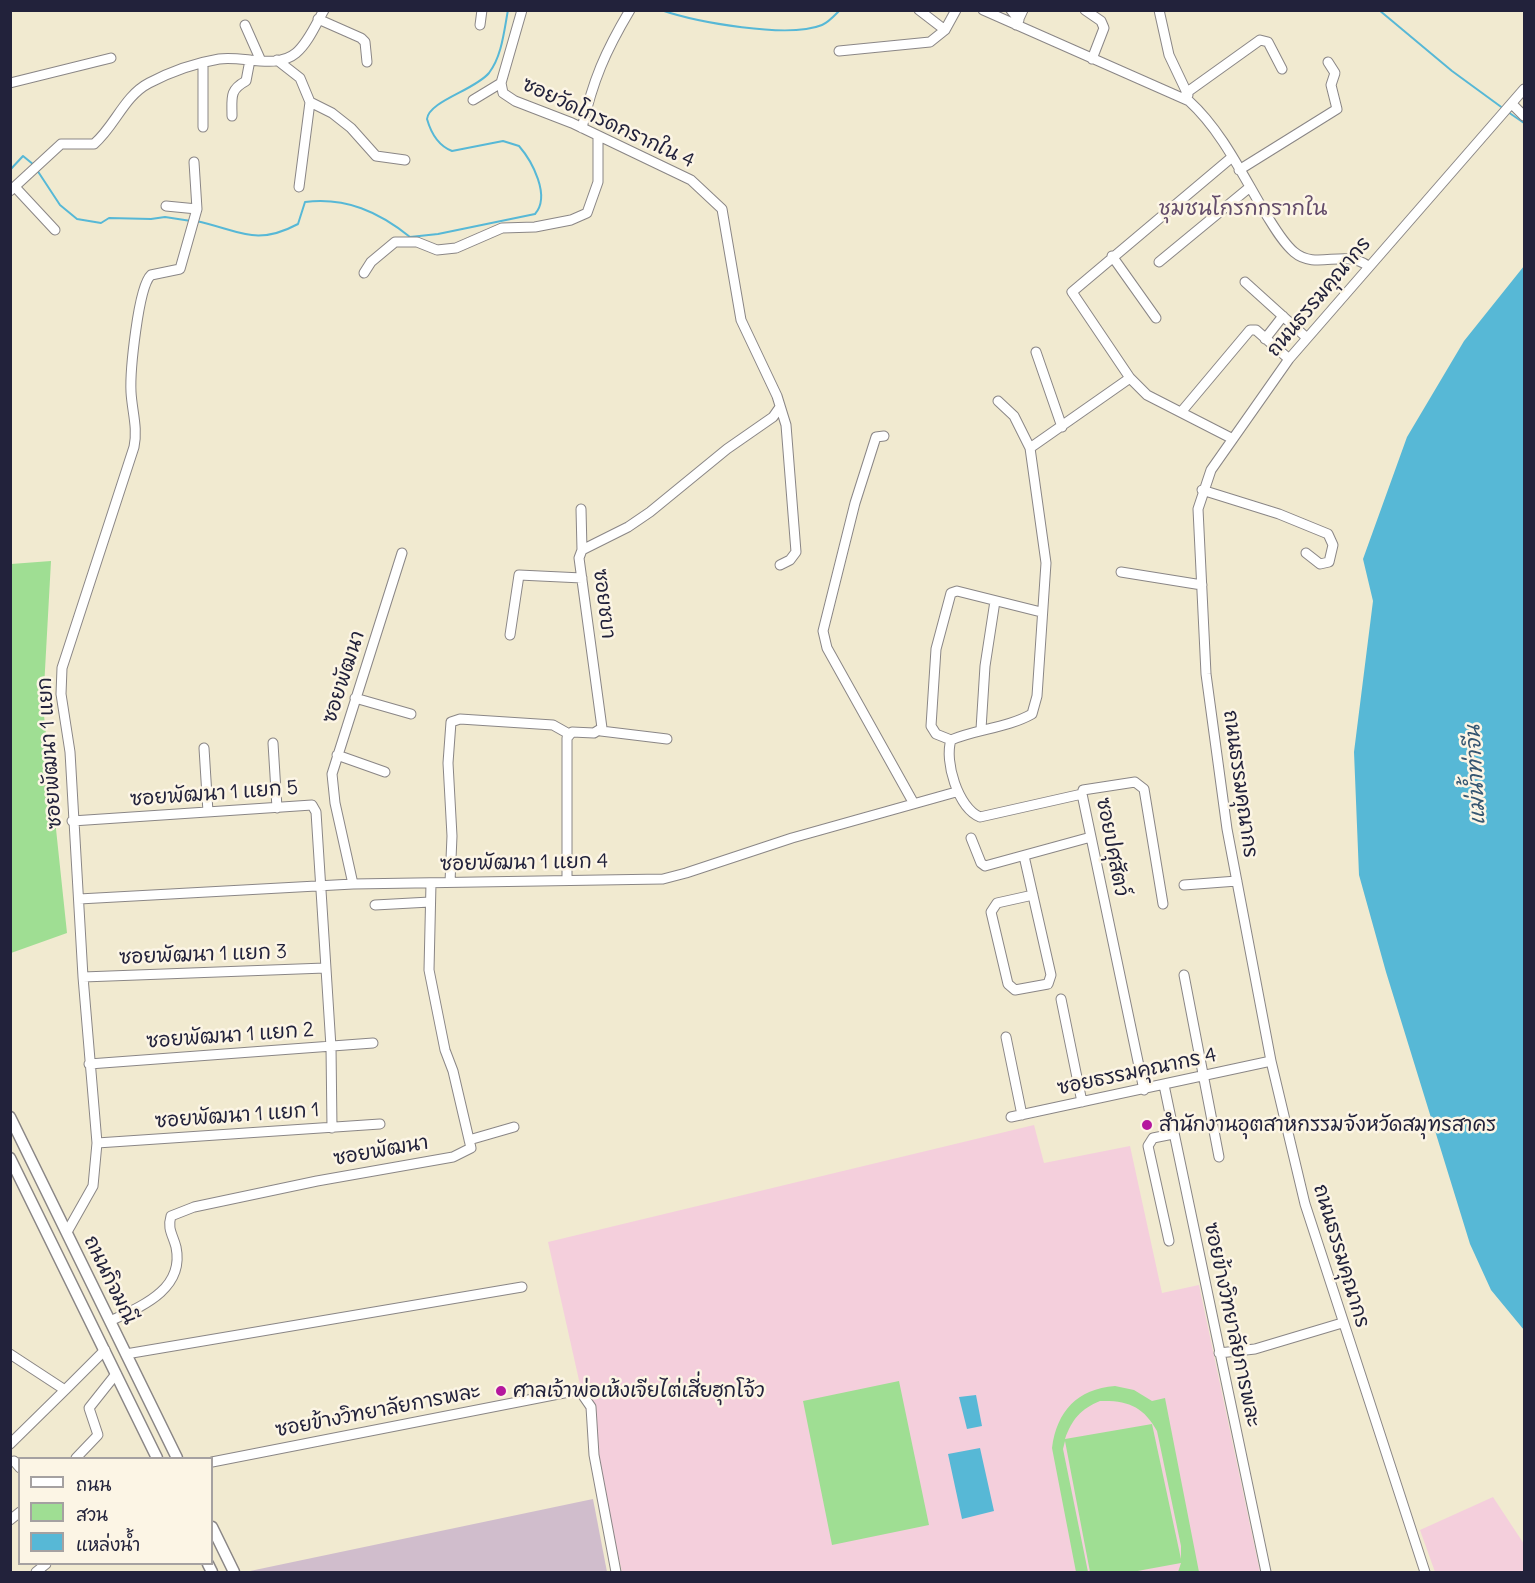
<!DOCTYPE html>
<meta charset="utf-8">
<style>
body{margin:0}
#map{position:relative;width:1535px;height:1583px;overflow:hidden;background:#f1ead0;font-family:Delius,"Playpen Sans Thai",sans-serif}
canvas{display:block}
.frame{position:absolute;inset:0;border:12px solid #22223b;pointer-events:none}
.legend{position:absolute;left:18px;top:1457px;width:195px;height:108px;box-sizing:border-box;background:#fcf5e5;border:2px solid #a5a1a1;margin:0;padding:8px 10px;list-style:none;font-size:18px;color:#22223b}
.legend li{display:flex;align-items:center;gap:12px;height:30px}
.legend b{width:30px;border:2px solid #a5a1a1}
</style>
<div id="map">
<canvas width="1535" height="1583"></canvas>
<div class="frame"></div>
<ul class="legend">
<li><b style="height:8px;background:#fff"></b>ถนน</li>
<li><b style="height:16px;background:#9fde93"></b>สวน</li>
<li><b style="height:16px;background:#57b8d6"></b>แหล่งน้ำ</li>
</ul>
</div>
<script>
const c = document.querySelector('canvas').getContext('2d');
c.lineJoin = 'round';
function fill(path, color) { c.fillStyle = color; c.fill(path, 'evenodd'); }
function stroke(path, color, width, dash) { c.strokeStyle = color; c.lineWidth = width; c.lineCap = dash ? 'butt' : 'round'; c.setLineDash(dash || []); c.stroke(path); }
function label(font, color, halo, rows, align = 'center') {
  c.font = font + ' Delius,"Playpen Sans Thai",sans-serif'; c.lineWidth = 5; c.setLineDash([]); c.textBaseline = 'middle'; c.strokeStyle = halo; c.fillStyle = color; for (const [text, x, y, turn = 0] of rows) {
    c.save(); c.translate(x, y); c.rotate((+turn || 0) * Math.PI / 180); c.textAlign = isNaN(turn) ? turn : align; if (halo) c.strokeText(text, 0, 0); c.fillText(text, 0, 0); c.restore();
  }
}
fill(new Path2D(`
 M1034 1125 1044 1163 1130 1146 1162 1293 1199 1285 1260 1572H622L548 1242Z
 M1493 1497 1524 1544V1572H1435L1420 1530Z`), '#f4cfdc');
fill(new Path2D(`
 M593 1499 607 1572 250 1571Z`), '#d0bdcc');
fill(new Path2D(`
 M51 561 43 706 67 933 11 953V564Z
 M899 1381 929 1525 832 1545 803 1401Z
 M1115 1386 1134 1390 1152 1401 1165 1398 1199 1572H1178L1181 1563 1132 1572H1090L1065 1441 1063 1449 1088 1572H1076L1052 1448C1057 1411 1077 1389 1115 1386ZM1100 1401C1128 1400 1144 1407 1157 1431L1181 1546V1559L1152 1424 1065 1439C1072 1419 1081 1409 1100 1401Z`), '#9fde93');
fill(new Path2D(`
 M1524 266V1330L1491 1290 1470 1244 1386 972 1359 875 1354 752 1373 601 1363 559 1407 437 1464 341Z
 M976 1395 982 1426 967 1429 959 1397Z
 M980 1448 994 1511 962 1519 948 1454Z`), '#57b8d6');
stroke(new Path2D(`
 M661 10C696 22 788 39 822 25 829 22 834 16 840 10
 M1379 10 1452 71 1504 109
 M1508 112 1524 123
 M10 170 23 156 34 165
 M37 170 60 205 77 219 101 223 109 218 151 219 165 217 191 221
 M196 221C239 230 255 247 298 224L305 202C346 197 379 212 410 237L438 234 535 214C551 196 532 161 519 146L503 141 452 151C439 146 431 133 427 119 429 101 475 90 489 73 502 56 504 31 508 10`), '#57b8d6', 2);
const minor = new Path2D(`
 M522 10 501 83 503 93 515 101 572 123 691 180 722 209 741 320 777 396 786 425 796 552 790 560 780 565
 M919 10 945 30
 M983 10 1189 101C1221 130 1242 174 1264 211 1273 225 1282 242 1294 252 1316 271 1345 248 1368 266
 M1011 10 1019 20
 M1085 10 1101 21 1104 28 1092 59
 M1159 10 1169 55 1188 95
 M318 19 361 38 365 42 367 62
 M245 25 261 61
 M480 25 482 10
 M1016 25 1023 10
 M839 51 930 42 945 30 956 10
 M277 60 300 78 310 102 299 187
 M10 83 111 58
 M1186 93 1260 40 1268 42 1282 69
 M473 100 501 83
 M310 102 332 113 351 128 376 156 405 160
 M1512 104 1524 116
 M232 116C232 98 229 90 246 81L250 60
 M203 127V63
 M582 128C593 80 605 52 630 10
 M1239 170 1337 109 1331 85 1335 73 1328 62
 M15 187 55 230
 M10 191 61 144H94C115 126 124 96 149 83 170 72 195 63 219 59 242 55 276 70 296 53 308 43 316 24 324 10
 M166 206 197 209
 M1112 256 1156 318
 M1159 262 1250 187
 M364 273 371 262 395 242H417L437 250 456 248 502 228 535 227 571 220 587 213 598 182V137
 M1245 282 1307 338
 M1265 339 1283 316
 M1036 352 1062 427
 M998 401 1014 416 1030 448
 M1182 411 1250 330H1256L1289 359
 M884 436 876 437 855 503 823 631 827 648 913 802
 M1231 438 1147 395 1130 378 1072 292 1231 158
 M1202 490 1279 514 1328 534 1333 545 1329 562 1320 564 1306 553
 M581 509 582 550
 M1121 572 1202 585
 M510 635 519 575 582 578
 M355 698 411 714
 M981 729 985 666 995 601
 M601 731 667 739
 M951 740 936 734 931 726 936 649 951 593 957 591 1041 612
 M273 743 277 808
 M204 748 208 812
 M337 755 385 772
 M1082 794 980 817C958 808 944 761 951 740 977 729 1007 728 1032 714L1037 696 1046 563 1030 448 1130 378
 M72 821 312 805 316 812 331 1047 332 1128
 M971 838 981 863 985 866 1091 837
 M1024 856 1051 975 1048 984 1015 990 1008 984 991 912 997 903 1033 895
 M567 879V738L572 732 594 733 602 728 579 558 582 550 628 527 650 512 727 449 773 417 780 407
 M450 882 452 836 448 763 451 722 460 719 553 725 569 734
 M353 884 335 803 332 774 402 553
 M1184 885 1237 881
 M79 899 353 884 663 879 686 873 792 838 956 792
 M375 905 430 902
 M1184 975 1219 1157
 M83 977 325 968
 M1061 999 1082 1102
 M1006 1037 1022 1115
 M89 1064 373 1043
 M1164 1085 1266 1572
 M1144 1090 1082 794 1083 790 1135 782 1144 789 1163 904
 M1011 1117 1271 1061
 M469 1140 514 1127
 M97 1143 380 1124
 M67 1232 93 1186 97 1143 83 977 70 752 61 694 62 668 134 447C138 428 132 411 131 392 130 372 138 287 151 275L180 269 197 209 194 162
 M1169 1241 1148 1146 1153 1138 1173 1134
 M110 1321C140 1307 185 1290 176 1247 173 1235 167 1229 171 1216L194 1207 317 1181 453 1157 471 1148 453 1071 445 1050 429 970 431 883
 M1219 1353 1255 1349 1342 1323
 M10 1354 65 1390 105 1350
 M126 1354 522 1287
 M10 1444 65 1390
 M76 1458 98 1435 89 1408 116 1374
 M14 1461 20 1468
 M212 1462 574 1391 582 1394 591 1407 594 1455 616 1572
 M10 1520 20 1512
 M36 1572 46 1564
 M1425 1572 1305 1204 1271 1061 1227 829 1206 674 1198 509 1211 470 1289 359 1524 89`);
const major = new Path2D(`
 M10 1117 177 1458
 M10 1158 157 1458
 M212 1527 234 1572
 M208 1564 212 1572`);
stroke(minor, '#8a8686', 11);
stroke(major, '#8a8686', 13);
stroke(minor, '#fff', 9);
stroke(major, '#fff', 10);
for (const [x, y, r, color] of [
 [1147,1125,6,"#b5179e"],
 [501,1391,6,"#b5179e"]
]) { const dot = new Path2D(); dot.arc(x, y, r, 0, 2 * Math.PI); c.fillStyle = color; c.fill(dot); stroke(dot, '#fcf5e5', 2); }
label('20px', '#22223b', '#fcf5e5', [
 ["ซอยวัดโกรดกรากใน 4",608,123,25],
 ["ถนนธรรมคุณากร",1319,297,-50],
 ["ซอยชบา",604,604,83],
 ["ซอยพัฒนา",344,677,-72],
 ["ซอยพัฒนา 1 แยก",50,753,-94],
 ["ถนนธรรมคุณากร",1240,784,82],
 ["ซอยพัฒนา 1 แยก 5",214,794,-4],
 ["ซอยปศุสัตว์",1112,847,79],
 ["ซอยพัฒนา 1 แยก 4",524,863,-1],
 ["ซอยพัฒนา 1 แยก 3",203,955,-2],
 ["ซอยพัฒนา 1 แยก 2",230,1036,-4],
 ["ซอยธรรมคุณากร 4",1137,1072,-12],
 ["ซอยพัฒนา 1 แยก 1",237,1116,-4],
 ["ซอยพัฒนา",381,1151,-10],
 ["ถนนธรรมคุณากร",1341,1256,73],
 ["ถนนกิจมณี",110,1280,64],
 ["ซอยข้างวิทยาลัยการพละ",1232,1325,78],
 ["ซอยข้างวิทยาลัยการพละ",378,1411,-11]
]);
label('20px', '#22223b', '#fcf5e5', [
 ["สำนักงานอุตสาหกรรมจังหวัดสมุทรสาคร",1159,1125],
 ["ศาลเจ้าพ่อเห้งเจียไต่เสี่ยฮุกโจ้ว",513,1391]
], 'left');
label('21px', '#644d6b', '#fcf5e5', [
 ["ชุมชนโกรกกรากใน",1243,209]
]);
label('italic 21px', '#355671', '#fcf5e5', [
 ["แม่น้ำท่าจีน",1476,775,-93]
]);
</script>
